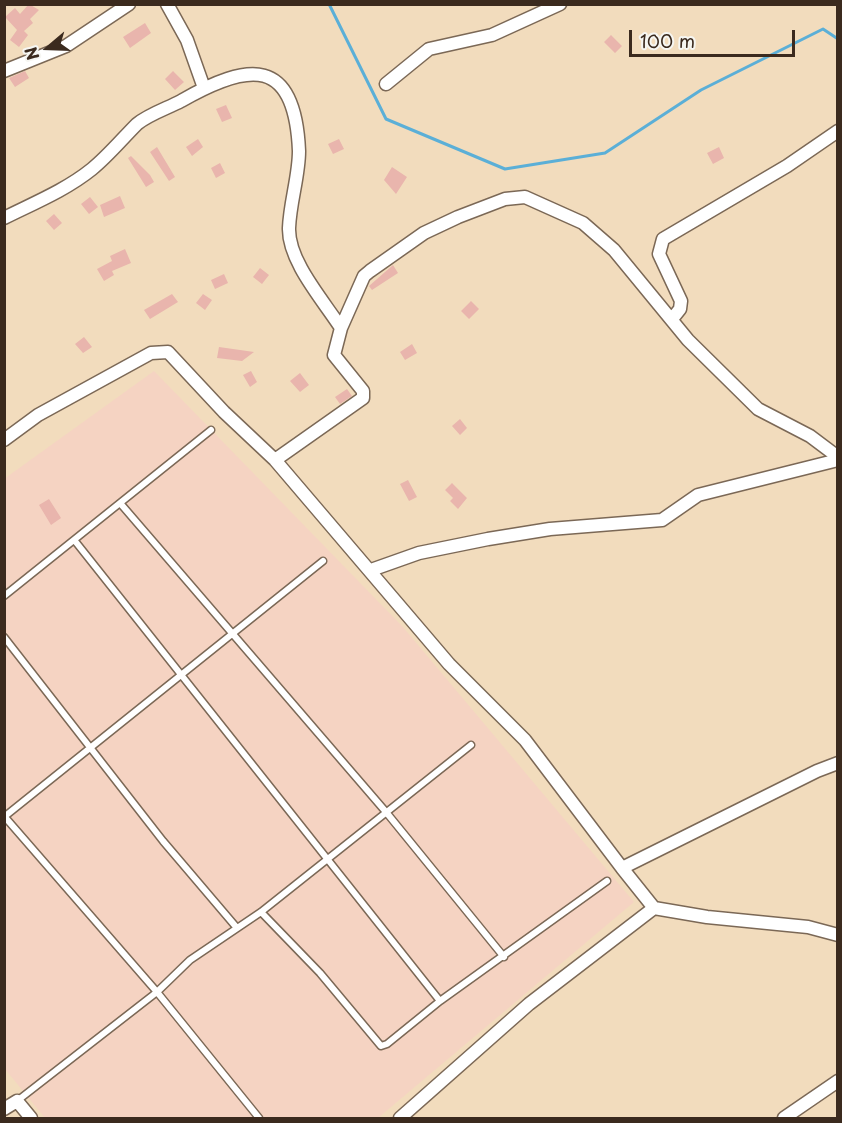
<!DOCTYPE html>
<style>
body{margin:0}
#map{position:relative;width:842px;height:1123px;overflow:hidden;background:#f2dcbd;font-family:"Playpen Sans",sans-serif}
canvas{display:block}
.frame{position:absolute;inset:0;border:6px solid #3b2a1e;pointer-events:none}
.north{position:absolute;left:18px;top:18px;width:60px;height:60px;-webkit-text-stroke:4px #f6f6f2;paint-order:stroke;rotate:251deg;font-size:16px;font-weight:700;line-height:24px;text-align:center;color:#3b2a1e}
.north::after{content:'';display:block;margin:auto;width:21px;height:27px;background:#3b2a1e;clip-path:polygon(50% 0,100% 100%,50% 72%,0 100%)}
.scale{position:absolute;left:629px;top:30px;width:166px;height:27px;box-sizing:border-box;border:3px solid #3b2a1e;border-top:0;padding-left:8px;font-size:18px;line-height:21px;white-space:nowrap;color:#3b2a1e;-webkit-text-stroke:4px #f6f6f2;paint-order:stroke}
</style>
<div id="map">
<canvas width="842" height="1123"></canvas>
<div class="frame"></div>
<div class="north">N</div>
<div class="scale">100 m</div>
</div>
<script>
const c = document.querySelector('canvas').getContext('2d');
c.lineJoin = 'round';
function fill(path, color) { c.fillStyle = color; c.fill(path, 'evenodd'); }
function stroke(path, color, width, dash) { c.strokeStyle = color; c.lineWidth = width; c.lineCap = dash ? 'butt' : 'round'; c.setLineDash(dash || []); c.stroke(path); }
fill(new Path2D(`
 M154 371 402 626 634 902 378 1118H45L5 1069 4 479Z`), '#f5d3c2');
stroke(new Path2D(`
 M329 4 386 119 505 169 605 153 701 90 823 29 838 39`), '#5bafd7', 3);
fill(new Path2D(`
 M29 4 39 10 30 19 33 23 24 31 28 35 19 47 10 40 17 30 5 17 15 8 20 14Z
 M145 23 151 33 130 48 123 37Z
 M611 35 622 46 615 53 604 42Z
 M25 71 29 78 15 87 9 78Z
 M173 71 184 82 175 90 165 79Z
 M226 105 232 118 222 122 216 109Z
 M198 139 203 147 192 156 186 147Z
 M339 139 344 149 333 154 328 144Z
 M157 147 175 177 169 181 150 152Z
 M719 147 724 158 713 164 707 153Z
 M131 156 150 175 154 182 146 187 128 158Z
 M220 163 225 173 216 178 211 168Z
 M392 167 407 177 396 194 384 180Z
 M120 196 125 208 104 217 100 205Z
 M90 197 98 207 89 214 81 204Z
 M54 214 62 223 54 230 46 221Z
 M125 249 131 263 112 271 114 275 104 281 97 269 112 261 110 256Z
 M393 265 398 273 372 290 369 286Z
 M260 268 269 275 262 284 253 277Z
 M224 274 228 283 215 289 211 280Z
 M172 294 178 302 150 319 144 310Z
 M203 294 212 300 205 310 196 303Z
 M471 301 479 309 469 319 461 311Z
 M84 337 92 347 83 353 75 344Z
 M412 344 417 353 405 360 400 352Z
 M219 347 254 352 242 361 217 358Z
 M251 371 257 382 250 387 243 375Z
 M300 373 309 385 300 392 290 381Z
 M347 389 352 396 340 404 335 397Z
 M460 419 467 428 460 435 452 426Z
 M408 480 417 497 409 501 400 484Z
 M452 483 467 498 458 509 450 501 453 498 445 490Z
 M49 499 61 518 51 525 39 505Z`), '#e9b5ad');
const service = new Path2D(`
 M120 503 386 812 504 957
 M75 541 440 1001
 M4 596 211 430
 M4 637 163 841 237 928
 M4 816 157 992 259 1118
 M4 817 323 561
 M261 912 320 973 381 1046 387 1044 440 1001 607 881
 M17 1101 157 992 190 960 261 912 471 745`);
const minor = new Path2D(`
 M167 4 187 40 204 88
 M4 71 66 46 129 4
 M386 84 429 49 492 35 560 4
 M4 218C34 203 66 190 92 169 108 156 122 139 137 124 149 114 168 108 181 101 249 62 295 56 299 151 299 176 290 202 289 228 288 261 323 300 341 328
 M672 319 680 309 681 301 659 254 663 239 787 166 838 131
 M4 440 38 415 151 353 168 352 224 412 275 460 449 664 525 740 622 868 817 771 838 763
 M275 460 363 398V391L334 355 341 328 364 276 370 271 424 233 458 217 505 199 525 197 583 223 614 250 688 340 758 409 810 436 838 457
 M371 570 419 553 488 539 550 529 662 520 698 495 838 460
 M622 868 654 908 707 917 808 927 838 935
 M4 1109 17 1101 31 1118
 M400 1118 529 1004 654 908
 M784 1118 838 1081`);
stroke(service, '#7b6856', 9);
stroke(minor, '#7b6856', 15);
stroke(service, '#fff', 6);
stroke(minor, '#fff', 12);
</script>
